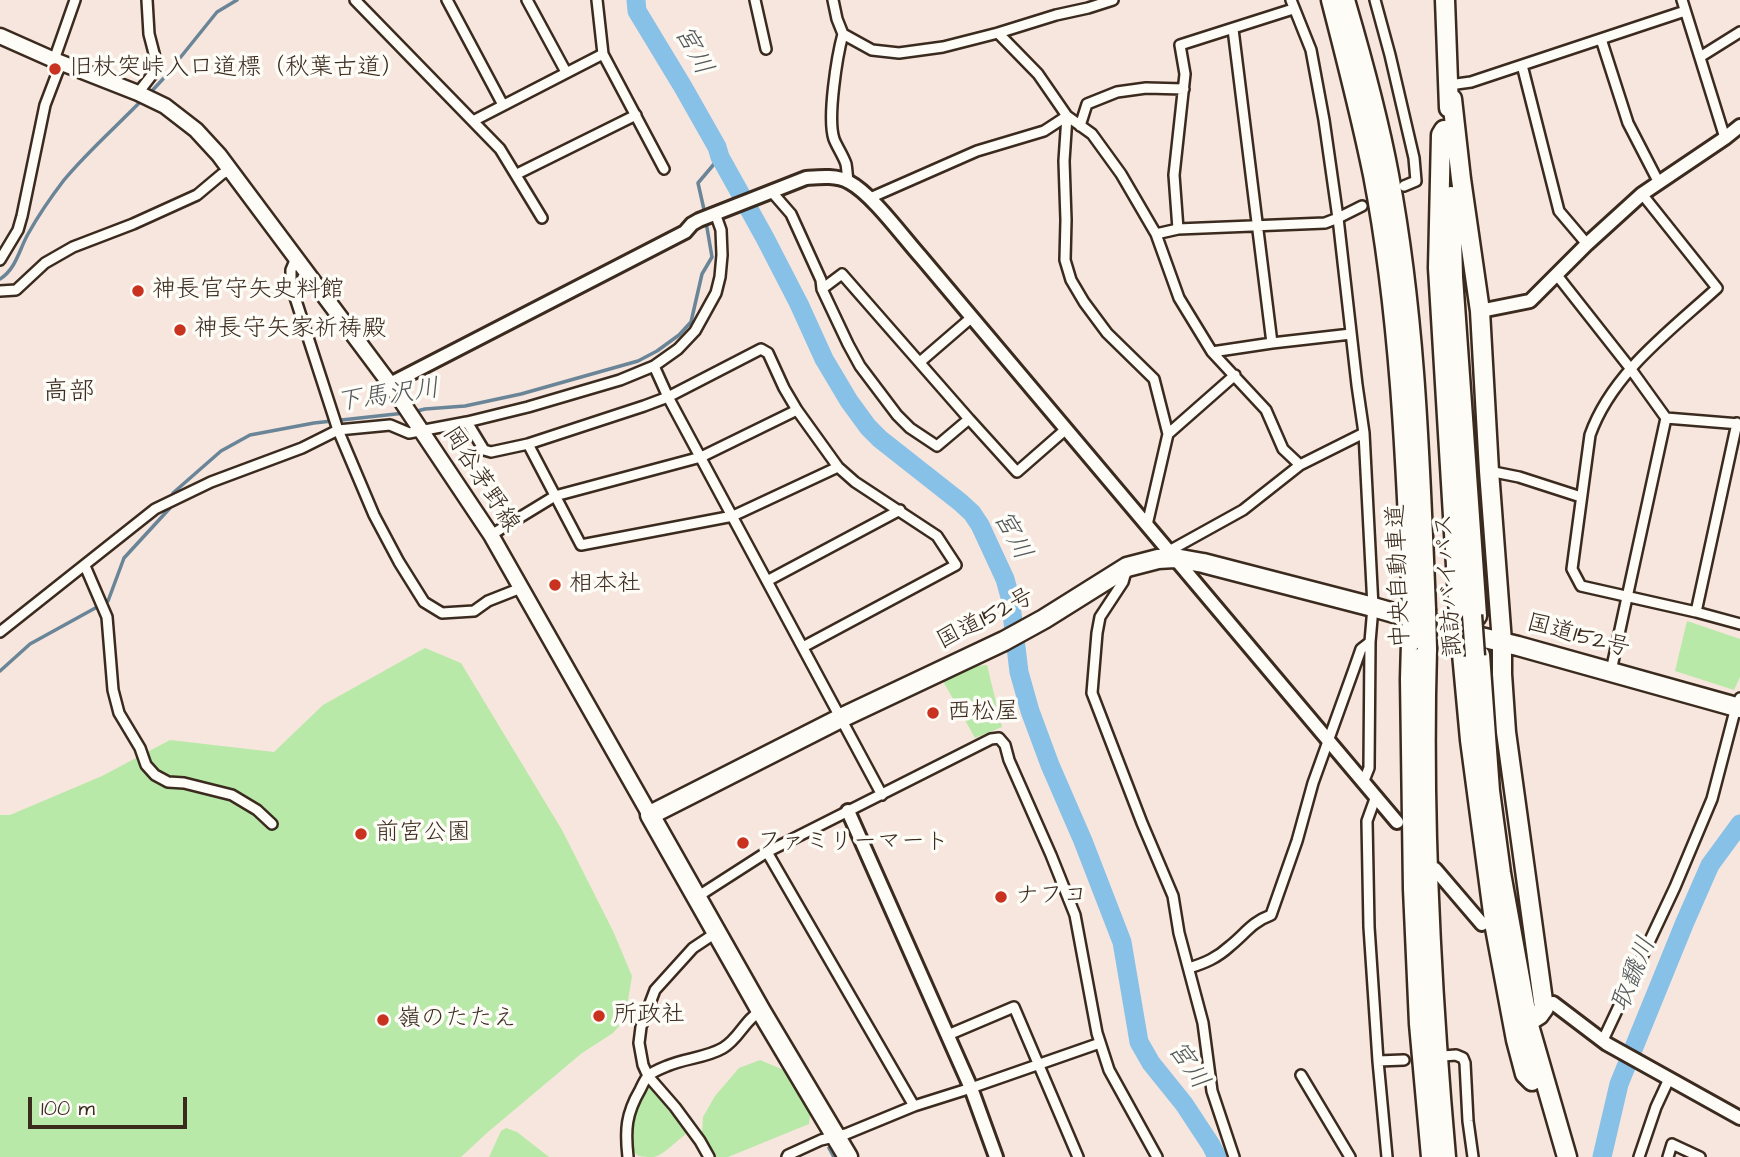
<!DOCTYPE html>
<meta charset="utf-8">
<style>
body{margin:0}
#map{position:relative;width:1740px;height:1157px;overflow:hidden;background:#f7e6dd;font-family:"Architects Daughter",sans-serif}
canvas{display:block}
.scale{position:absolute;left:28px;top:1097px;width:159px;height:32px;box-sizing:border-box;border:4px solid #3b2a1e;border-top:0;padding-left:9px;font-size:21px;line-height:24px;white-space:nowrap;color:#3b2a1e;-webkit-text-stroke:5px #fdfcf7;paint-order:stroke}
</style>
<div id="map">
<canvas width="1740" height="1157"></canvas>
<div class="scale">100 m</div>
</div>
<script>
const c = document.querySelector('canvas').getContext('2d');
c.lineJoin = 'round';
function fill(path, color) { c.fillStyle = color; c.fill(path, 'evenodd'); }
function stroke(path, color, width, dash) { c.strokeStyle = color; c.lineWidth = width; c.lineCap = dash ? 'butt' : 'round'; c.setLineDash(dash || []); c.stroke(path); }
function label(font, color, halo, rows, align = 'center') {
  c.font = font + ' "Architects Daughter","Klee One",sans-serif'; c.lineWidth = 7; c.setLineDash([]); c.textBaseline = 'middle'; c.strokeStyle = halo; c.fillStyle = color; for (const [text, x, y, turn = 0] of rows) {
    c.save(); c.translate(x, y); c.rotate((+turn || 0) * Math.PI / 180); c.textAlign = isNaN(turn) ? turn : align; if (halo) c.strokeText(text, 0, 0); c.fillText(text, 0, 0); c.restore();
  }
}
fill(new Path2D(`
 M1687 621 1740 639V677L1734 690 1675 671Z
 M425 648 461 663 562 830 613 931 632 976 625 1019 613 1033 582 1053 488 1132 461 1157H0V815H10L102 776 170 740 274 752 323 705Z
 M987 665 1002 727 975 738 943 681 976 666Z
 M760 1060 784 1070 810 1115 809 1124 728 1157H716L702 1134 703 1117 715 1096 739 1068Z
 M650 1084 654 1086 687 1130 685 1135C676 1141 664 1155 654 1157 650 1157 640 1157 637 1155 627 1146 632 1118 636 1107 639 1098 644 1091 650 1084Z
 M506 1128 517 1132 549 1157H489L501 1131Z`), '#b8e9a8');
stroke(new Path2D(`
 M149 94 163 79 217 12 237 0
 M705 214 698 183 720 157
 M0 279C16 269 19 250 28 234 38 216 51 197 64 180 88 151 117 126 143 99
 M413 412 425 409 465 406 521 394 638 361 657 351 679 335 691 322 702 274 712 257 706 222
 M172 498 173 493 221 451 250 435 314 423 405 413
 M0 671 30 644 108 601 124 558 170 508 171 505
 M829 1148 834 1157`), '#698597', 3.5);
stroke(new Path2D(`
 M636 0 637 11 683 87 717 147 720 157 765 238 799 304 824 359 849 401 868 427 880 439 960 502 972 513 980 525 1005 579 1010 597 1019 672 1030 711 1050 765 1083 841 1122 942 1139 1042 1151 1063 1184 1104 1211 1145 1217 1157
 M1602 1157 1619 1084 1685 922 1710 865 1740 824`), '#88c1e7', 19);
const street = new Path2D(`
 M355 0 500 149 542 218
 M447 0 503 105
 M527 0 566 72
 M597 0 603 54 664 169
 M755 0 766 49
 M833 0 837 19 843 34 872 50 899 53 943 47 998 33 1056 15 1088 8 1113 0
 M1291 0 1311 50 1324 120 1338 218 1357 385 1364 433 1373 607 1370 642 1369 768 1363 783
 M1375 0 1390 55 1414 158 1416 181 1404 186
 M1682 0 1725 138
 M1233 29 1272 343
 M998 33 1038 74 1067 116 1092 134 1121 174 1156 234 1179 298 1212 352 1266 410 1283 449 1300 465
 M843 34C837 56 827 118 834 139 837 147 843 155 846 164 847 169 847 175 848 181
 M1601 39 1628 123 1659 183
 M1700 57 1740 32
 M54 60 75 0
 M1522 65 1559 211 1587 244
 M1449 85 1471 82 1685 11
 M138 93 155 71 156 61 149 34 147 0
 M1067 116 1064 161 1066 220 1065 260 1071 280 1084 302 1107 333 1154 379 1168 434 1147 525
 M473 121 603 54
 M1080 126 1087 104 1117 92 1146 88 1184 89
 M517 174 636 115
 M771 191 791 214 821 280 822 289 848 344 860 366 897 415 910 428 937 446 969 419 1017 472 1065 430
 M1642 194 1717 288C1670 331 1612 373 1590 435L1572 569 1581 586 1696 612 1740 624
 M870 198 977 151 1044 131 1067 116
 M1178 229 1174 175 1185 74 1180 45 1293 9
 M1156 234 1178 229 1325 223 1338 218 1362 206
 M296 258 291 270V285L338 430 374 515 399 562 424 602 442 613 474 611 488 601 521 588
 M0 260 18 230 22 216 45 105 61 63
 M1556 274 1630 368 1666 418 1611 671
 M822 289 842 274 969 419
 M0 291 16 290 45 263 73 247 133 224 197 195 222 174 231 170
 M1212 352 1272 343 1351 334
 M920 362 971 318
 M654 366 668 397 882 795
 M1666 418 1740 424
 M467 422 484 450 491 452 528 444 644 406 668 397 761 349 768 353 784 388 797 410 838 467 855 482 937 536 956 565 803 647
 M1168 434 1235 375
 M528 444 581 545 733 516 838 467
 M1489 471 1519 477 1581 497
 M491 535 555 496 701 457 797 410
 M1169 551 1243 510 1300 465 1364 433
 M85 566 107 617 113 690 119 713 140 748 146 765 155 775 168 782 184 783 232 795 257 810 272 824
 M1127 568 1123 582 1100 617 1097 633 1092 693 1142 823 1173 896 1179 933 1203 1023 1212 1091 1234 1157
 M767 581 900 510
 M1696 612 1737 423
 M0 632 155 509 211 482 302 448 338 430 390 425 409 433 467 422 528 407 620 380 654 366 678 349 695 331 716 293 720 277 722 255 721 230 715 213
 M1376 796 1367 821 1369 927 1378 1061 1387 1157
 M697 897 767 852
 M1189 968C1205 963 1217 958 1230 946 1245 934 1252 922 1271 915L1297 841 1313 783 1354 669 1361 649 1370 642
 M948 1035 1014 1007 1078 1157
 M1603 1040 1675 887 1712 799 1736 707 1740 698
 M1443 1056 1456 1055 1463 1058 1465 1063 1468 1121 1473 1157
 M1378 1061 1404 1060
 M1301 1075 1350 1157
 M914 1106 767 852 991 739 999 738 1005 745 1009 760 1051 855 1075 915 1097 1033 1109 1070 1157 1157
 M628 1157C625 1130 626 1114 640 1090 642 1086 645 1079 648 1076 652 1072 662 1068 667 1066 685 1058 706 1058 723 1048 739 1039 745 1019 761 1011
 M709 1157 700 1141 675 1107 648 1076 643 1065 639 1043 641 1027 655 990 693 948 717 932
 M787 1157 788 1155 821 1140 846 1134 914 1106 971 1088 1100 1043
 M1639 1157 1656 1107 1669 1079
 M1668 1157 1672 1144 1700 1157`);
const secondary = new Path2D(`
 M1480 311 1530 301 1587 244 1642 194 1725 138 1740 126
 M390 384 685 232 692 224 699 220 806 178C819 177 837 175 849 182 872 194 903 237 921 257L1397 822
 M848 811 971 1088 996 1157
 M1435 869 1482 924
 M1553 1003 1607 1044 1740 1118`);
const primary = new Path2D(`
 M0 36 54 60 138 93 165 106 196 130 219 155 390 384 491 535 650 815`);
const highway = new Path2D(`
 M1331 0C1346 58 1361 116 1373 175 1400 315 1406 465 1412 607
 M1345 0C1362 58 1378 116 1389 175 1416 319 1420 464 1426 609
 M1445 0 1449 108
 M1449 97 1452 99 1461 179 1480 311 1489 471 1502 642V674L1506 732 1544 1008 1539 1015 1528 1022
 M1444 130 1441 135 1438 268 1460 632 1470 740 1495 928 1516 1040 1525 1074 1532 1081
 M1451 196 1453 277 1477 616
 M1411 642 1410 679 1413 889 1419 1024 1431 1157
 M1427 649C1422 819 1431 988 1446 1157
 M1480 655 1490 791 1501 873 1528 1022 1567 1157
 M848 1157 761 1011 650 815 841 718 1004 641 1044 619 1127 567 1158 559 1175 558 1203 563 1373 607 1460 632 1518 646 1740 708`);
stroke(street, '#3b2a1e', 14);
stroke(secondary, '#3b2a1e', 18);
stroke(primary, '#3b2a1e', 19);
stroke(highway, '#3b2a1e', 23);
stroke(street, '#fdfcf7', 9);
stroke(secondary, '#fdfcf7', 12);
stroke(primary, '#fdfcf7', 14);
stroke(highway, '#fdfcf7', 18);
const highwayBridge = new Path2D(`
 M1426 609 1427 649
 M1472 615 1475 656
 M1411 642 1412 607`);
stroke(highwayBridge, '#3b2a1e', 23, []);
stroke(highwayBridge, '#fdfcf7', 18);
for (const [x, y, r, color] of [
 [55,69,7,"#c8321e"],
 [138,291,7,"#c8321e"],
 [180,330,7,"#c8321e"],
 [555,585,7,"#c8321e"],
 [933,713,7,"#c8321e"],
 [361,834,7,"#c8321e"],
 [743,843,7,"#c8321e"],
 [1001,897,7,"#c8321e"],
 [599,1016,7,"#c8321e"],
 [383,1020,7,"#c8321e"]
]) { const dot = new Path2D(); dot.arc(x, y, r, 0, 2 * Math.PI); c.fillStyle = color; c.fill(dot); stroke(dot, '#fdfcf7', 2.5); }
label('24px', '#3b2a1e', '#fdfcf7', [
 ["旧杖突峠入口道標（秋葉古道）",69,69],
 ["神長官守矢史料館",152,291],
 ["神長守矢家祈祷殿",194,330],
 ["相本社",569,585],
 ["西松屋",947,713],
 ["前宮公園",375,834],
 ["ファミリーマート",757,843],
 ["ナフコ",1015,897],
 ["所政社",613,1016],
 ["嶺のたたえ",397,1020]
], 'left');
label('24px', '#3b2a1e', '#fdfcf7', [
 ["岡谷茅野線",480,480,57],
 ["中央自動車道",1400,576,-92],
 ["諏訪バイパス",1450,585,-94],
 ["国道152号",986,620,-27],
 ["国道152号",1578,637,15]
]);
label('italic 26px', '#52575a', '#fdfcf7', [
 ["宮川",692,51,62],
 ["下馬沢川",388,397,-8],
 ["宮川",1011,536,62],
 ["取飜川",1635,975,-68],
 ["宮川",1187,1066,56]
]);
label('26px', '#3b2a1e', '#fdfcf7', [
 ["高部",69,394]
]);
</script>
